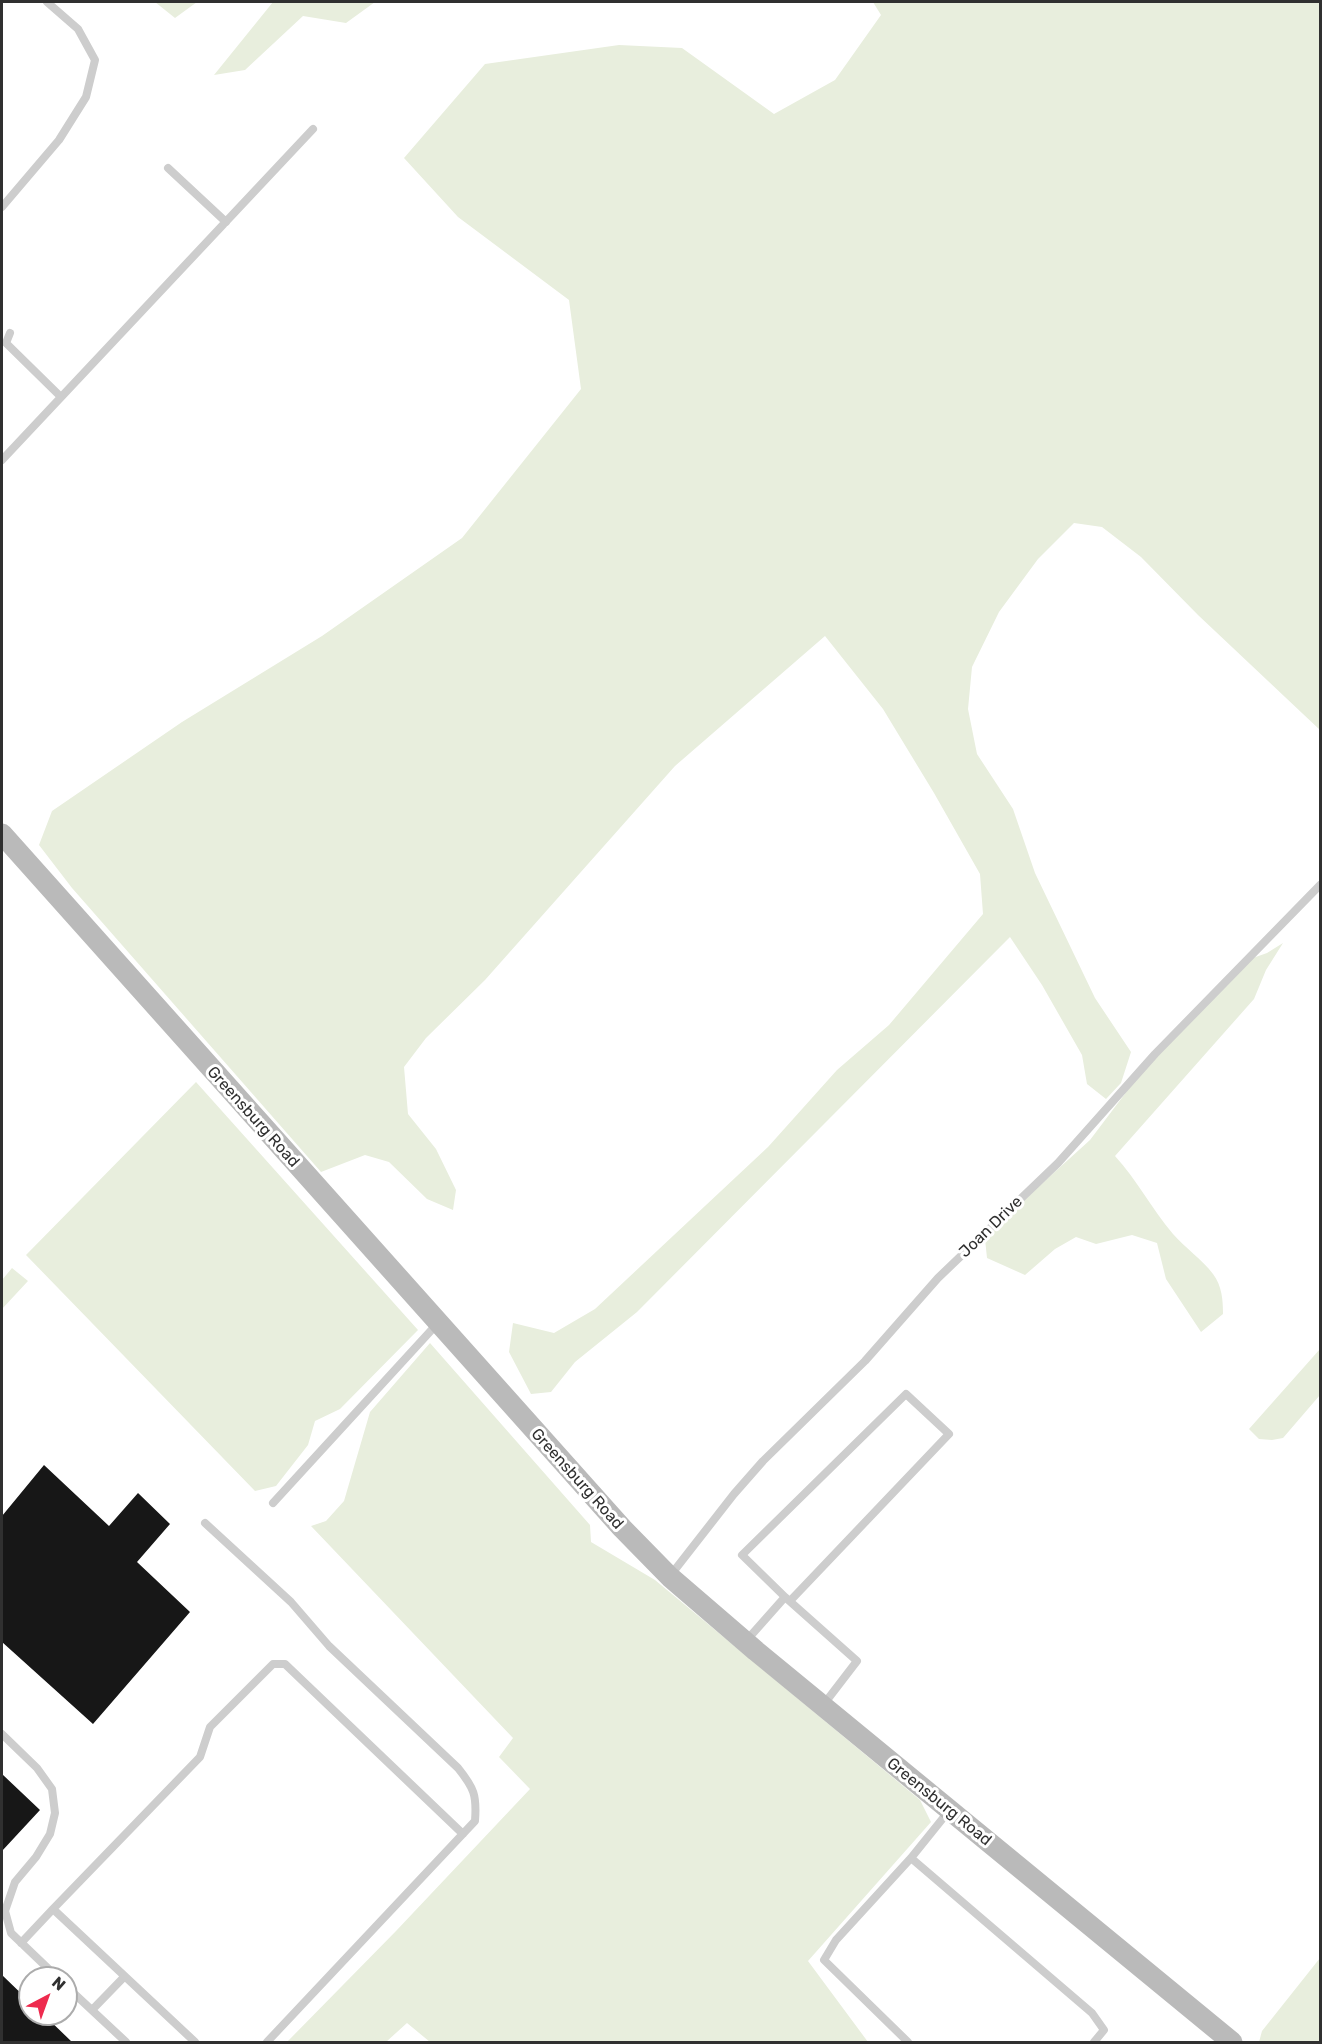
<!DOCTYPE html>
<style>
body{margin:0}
#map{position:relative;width:1322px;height:2044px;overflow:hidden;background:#fff;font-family:Rubik,sans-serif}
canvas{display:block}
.frame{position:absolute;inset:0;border:3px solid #303030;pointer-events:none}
.north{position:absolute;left:18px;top:1966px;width:60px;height:60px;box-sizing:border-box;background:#fff;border:2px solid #acacac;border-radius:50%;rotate:41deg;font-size:16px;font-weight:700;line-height:24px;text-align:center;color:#303030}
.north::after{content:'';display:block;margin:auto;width:21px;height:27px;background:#ee2b4e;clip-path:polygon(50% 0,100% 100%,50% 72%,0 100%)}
</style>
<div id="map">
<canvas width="1322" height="2044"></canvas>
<div class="frame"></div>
<div class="north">N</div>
</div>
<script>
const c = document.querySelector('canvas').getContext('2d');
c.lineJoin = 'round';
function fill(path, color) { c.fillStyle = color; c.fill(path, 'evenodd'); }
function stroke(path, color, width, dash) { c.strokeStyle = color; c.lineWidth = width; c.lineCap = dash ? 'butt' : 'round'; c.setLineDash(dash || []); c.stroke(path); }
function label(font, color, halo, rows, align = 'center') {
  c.font = font + ' Rubik,sans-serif'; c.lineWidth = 6; c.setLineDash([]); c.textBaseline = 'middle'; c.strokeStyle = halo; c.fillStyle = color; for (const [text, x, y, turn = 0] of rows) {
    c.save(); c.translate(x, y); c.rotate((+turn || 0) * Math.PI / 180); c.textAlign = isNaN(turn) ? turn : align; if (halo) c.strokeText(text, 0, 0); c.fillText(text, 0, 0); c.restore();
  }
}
fill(new Path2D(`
 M155 2H197L175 18Z
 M273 2H375L346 23 303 16 245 70 214 75Z
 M873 2H1320V730L1198 615 1141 557 1102 527 1074 523 1038 559 999 612 972 667 968 709 977 754 1013 809 1035 873 1095 998 1131 1052 1121 1083 1106 1099 1087 1084 1082 1055 1042 985 1010 937 637 1312 575 1362 551 1392 531 1394 509 1352 513 1323 554 1333 595 1309 768 1147 837 1070 889 1025 983 914 980 874 934 793 883 709 825 636 675 766 485 980 426 1038 404 1067 408 1114 436 1149 456 1190 453 1210 427 1199 389 1162 365 1155 321 1172 72 888 39 845 52 811 182 722 322 636 462 538 581 389 569 300 458 217 404 158 485 64 619 45 682 48 774 114 835 80 881 15Z
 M1283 943 1266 970 1254 999 1115 1156C1137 1180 1152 1209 1173 1234 1185 1248 1202 1259 1213 1274 1222 1286 1223 1300 1223 1314L1201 1332 1166 1279 1157 1243 1132 1235 1096 1244 1076 1237 1055 1249 1025 1275 987 1258 985 1239 1037 1188 1090 1140 1155 1054 1250 959 1267 953Z
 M196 1082 418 1330 340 1409 315 1421 308 1445 276 1486 255 1491 26 1255Z
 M12 1268 28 1281 2 1309V1280Z
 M430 1343 590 1525 591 1542 655 1580 920 1800 931 1822 808 1961 868 2042H430L407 2023 386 2042H287L396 1931 530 1789 499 1757 513 1738 311 1526 326 1521 344 1501 370 1412Z
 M1320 1349V1395L1283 1438 1272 1440 1259 1439 1249 1429Z
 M1320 1958V2042H1259L1262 2031Z`), '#e8eedd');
fill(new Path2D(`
 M44 1465 109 1526 138 1493 170 1524 137 1562 190 1612 93 1724 2 1642V1516Z
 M2 1774 40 1810 2 1851Z
 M2 1975 30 2002V2014H43L72 2042H2Z`), '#171717');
stroke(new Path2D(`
 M168 168 226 222
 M2 207 59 140 86 97 95 60 78 29 47 2
 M10 333 6 343 61 397
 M2 460 313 129
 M273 1503 437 1324
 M205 1523 291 1602 329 1646 458 1768C474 1788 477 1795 475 1821L267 2042
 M670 1576 734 1494 763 1461 865 1361 938 1278 1058 1163 1155 1054 1320 885
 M785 1597 742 1555 906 1394 949 1434 790 1601
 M746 1641 785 1597 857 1661 824 1704
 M2 1734 37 1768 52 1789 55 1813 50 1834 36 1857 15 1882 5 1911 11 1933 58 1978
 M911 1858 1092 2013 1104 2030 1094 2042
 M21 1943 53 1909
 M66 1986 126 2042
 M92 2010 124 1977
 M195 2042 53 1909 200 1757 210 1727 273 1664H285L463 1834
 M908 2042 824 1960 836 1940 911 1858 948 1812`), '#cdcdcd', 8);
stroke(new Path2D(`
 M2 834 622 1528 670 1577 756 1651 1232 2042`), '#bababa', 21);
label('16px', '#303030', '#fff', [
 ["Greensburg Road",253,1117,48],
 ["Joan Drive",991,1227,-44],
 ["Greensburg Road",577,1479,48],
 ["Greensburg Road",939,1802,39]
]);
</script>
